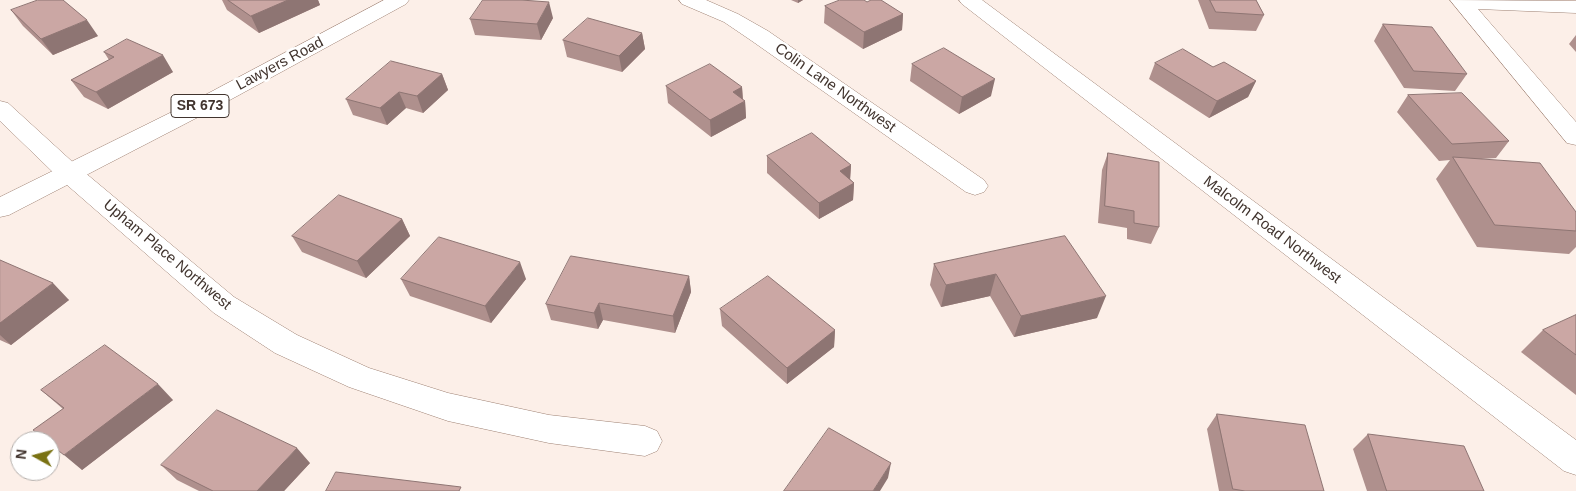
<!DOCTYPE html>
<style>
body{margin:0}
#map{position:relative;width:1576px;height:491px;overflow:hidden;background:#fcefe8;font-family:Helvetica,sans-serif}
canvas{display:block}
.north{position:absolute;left:10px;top:431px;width:50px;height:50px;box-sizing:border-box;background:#fff;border:1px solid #b3aeab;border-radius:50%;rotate:277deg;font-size:14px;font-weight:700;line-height:20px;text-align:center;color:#41342e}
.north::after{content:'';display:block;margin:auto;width:18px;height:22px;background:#7a7213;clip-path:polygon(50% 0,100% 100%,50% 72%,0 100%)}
</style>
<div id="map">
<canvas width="1576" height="491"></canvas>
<div class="north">N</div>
</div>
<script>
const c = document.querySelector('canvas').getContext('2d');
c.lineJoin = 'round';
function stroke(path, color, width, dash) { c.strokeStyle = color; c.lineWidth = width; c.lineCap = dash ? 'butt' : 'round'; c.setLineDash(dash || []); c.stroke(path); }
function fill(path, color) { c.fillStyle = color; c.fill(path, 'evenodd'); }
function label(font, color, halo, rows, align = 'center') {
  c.font = font + ' Helvetica,sans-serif'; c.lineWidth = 5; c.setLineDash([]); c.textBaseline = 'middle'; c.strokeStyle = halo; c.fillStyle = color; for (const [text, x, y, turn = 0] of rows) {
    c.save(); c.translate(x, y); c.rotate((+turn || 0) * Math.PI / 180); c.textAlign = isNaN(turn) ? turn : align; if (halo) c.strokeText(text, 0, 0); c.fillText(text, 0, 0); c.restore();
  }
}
const street = new Path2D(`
 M679 0H706L738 14 768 31 984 180 988 186 984 192 975 195 966 192 752 41 724 22 682 4Z
 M1450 0 1576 1V13L1478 9 1576 122V145L1567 143Z
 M0 101 8 103 77 166 234 297 297 335 369 368 448 393 549 415 645 426 657 431 662 441 657 451 645 456 549 443 448 421 349 387 275 353 214 313 59 178 0 121Z`);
const secondary = new Path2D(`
 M959 0H982L1576 440V475L1564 471 962 4Z`);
const primary = new Path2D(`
 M384 0H409L406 4 206 113 9 215 0 217V197L190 103Z`);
stroke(street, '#9e8173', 1);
stroke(secondary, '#9e8173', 1);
stroke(primary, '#9e8173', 1);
fill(street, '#fff');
fill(secondary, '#fff');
fill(primary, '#fff');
fill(new Path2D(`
 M222 0H318L320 5 259 33 227 10Z
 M791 0H803L798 3Z
 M1198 0H1256L1264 15 1256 31 1209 29Z
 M867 2 903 14 902 30 863 49 824 23 825 6Z
 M11 10 98 36 53 55 23 26Z
 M553 18 541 40 475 35 470 19Z
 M1383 24 1467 74 1455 91 1404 88 1374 41Z
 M642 33 645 49 622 72 567 57 563 40Z
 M1576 35V52L1569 44Z
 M104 52 173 72 108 109 84 97 71 80 109 60Z
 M1155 63 1213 67 1256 81 1248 97 1209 118 1149 79Z
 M912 64 991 96 959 114 910 81Z
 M442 74 448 90 423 113 406 108 387 125 353 115 346 99Z
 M666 86 742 87 743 100 745 101 746 118 711 137 668 103Z
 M1408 95 1509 141 1496 158 1481 159 1576 212V247L1569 254 1477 247 1436 179 1450 160 1439 161 1397 112Z
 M1108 153 1159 227 1151 244 1127 239V228L1098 223 1102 170Z
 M767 156 851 165 850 179 854 183 853 200 819 219 767 173Z
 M402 219 410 236 366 278 302 252 292 236Z
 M1065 236 1097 318 1014 337 990 296 941 307 930 285 934 264Z
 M0 260 69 300 11 345 0 340Z
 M689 276 691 292 675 333 603 320 598 329 551 320 546 304Z
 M401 279H526L491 323 410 296Z
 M720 309 835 330 834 347 787 384 722 326Z
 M1576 315V395L1521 352 1543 330Z
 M41 390 173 400 82 470 63 409Z
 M1217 414 1324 491H1219L1207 429Z
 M1368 434 1484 491H1367L1353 449Z
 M310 463 284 491H199L177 480 161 465Z`), '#af908d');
fill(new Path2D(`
 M288 0H318L320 5 259 33 251 16Z
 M798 0H803L798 3Z
 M549 2 553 18 541 40 537 24Z
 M903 14 902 30 863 49 864 32Z
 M87 20 98 36 53 55 41 39Z
 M642 33 645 49 622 72 619 56Z
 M163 55 173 72 108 109 96 92Z
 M442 74 448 90 423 113 417 96Z
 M995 79 991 96 959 114 962 97Z
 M1256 81 1248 97 1209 118 1217 101Z
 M742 87 743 103 745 101 746 118 711 137 710 120 733 92Z
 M399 92 406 108 387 125 380 108Z
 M851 165 850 181 840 171Z
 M854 183 853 200 819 219V203Z
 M402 219 410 236 366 278 357 261Z
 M520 262 526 279 491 323 485 306Z
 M996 274 990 296 941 307 946 285Z
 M689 276 691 292 675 333 673 316Z
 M53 283 69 300 11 345 0 335V323Z
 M1106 296 1097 318 1014 337 1021 316Z
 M599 303 603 320 598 329 594 313Z
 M835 330 834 347 787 384V368Z
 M158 384 173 400 82 470 64 455Z
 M297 448 310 463 284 491H257Z
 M891 463 888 478 880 491H873Z`), '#8e7573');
const building = new Path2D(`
 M38 0H63L87 20 41 39 11 10Z
 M228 0H288L251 16Z
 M483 0H521L549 2 537 24 470 19Z
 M840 0H864L867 2 871 0H881L903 14 864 32 825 6Z
 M1210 0H1256L1264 15 1216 12Z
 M588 18 642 33 619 56 563 40Z
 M1383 24 1432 27 1467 74 1414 71Z
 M127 39 163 55 96 92 71 80 114 57 104 52Z
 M944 48 995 79 962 97 912 64Z
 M1183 49 1213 67 1224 62 1256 81 1217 101 1155 63Z
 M391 61 442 74 417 96 399 92 380 108 346 99Z
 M710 64 742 87 733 92 745 101 710 120 666 86Z
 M1462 93 1509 141 1452 144 1408 95Z
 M812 133 851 165 840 171 854 183 819 203 767 156Z
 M1108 153 1159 162V227L1134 223V211L1105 206Z
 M1453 157 1540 163 1576 212V231L1495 225Z
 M339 195 402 219 357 261 292 236Z
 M1065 236 1106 296 1021 316 996 274 946 285 934 264Z
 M439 237 520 262 485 306 401 279Z
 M571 256 689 276 673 316 599 303 594 313 546 304Z
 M0 260 53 283 0 323Z
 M768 276 835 330 787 368 720 309Z
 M1576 315V355L1543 330Z
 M105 345 158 384 64 455 50 444V441H47L33 430 64 408 41 390Z
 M217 410 297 448 257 491H213L161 465Z
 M1217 414 1305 425 1324 491H1245L1233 489Z
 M829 428 891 463 873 491H784Z
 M1368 434 1464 446 1484 491H1387Z
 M336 472 461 487 459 491H326Z`);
fill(building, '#cba7a4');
stroke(building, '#8e7573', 1);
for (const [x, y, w] of [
 [200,106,58]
]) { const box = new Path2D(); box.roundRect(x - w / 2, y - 11.5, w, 23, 4); c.fillStyle = '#fff'; c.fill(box); stroke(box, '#41342e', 1); }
label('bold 14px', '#41342e', null, [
 ["SR 673",200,106]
]);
label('15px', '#41342e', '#fff', [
 ["Lawyers Road",280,64,-28],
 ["Colin Lane Northwest",835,88,35],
 ["Malcolm Road Northwest",1272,230,37],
 ["Upham Place Northwest",167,255,40]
]);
</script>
